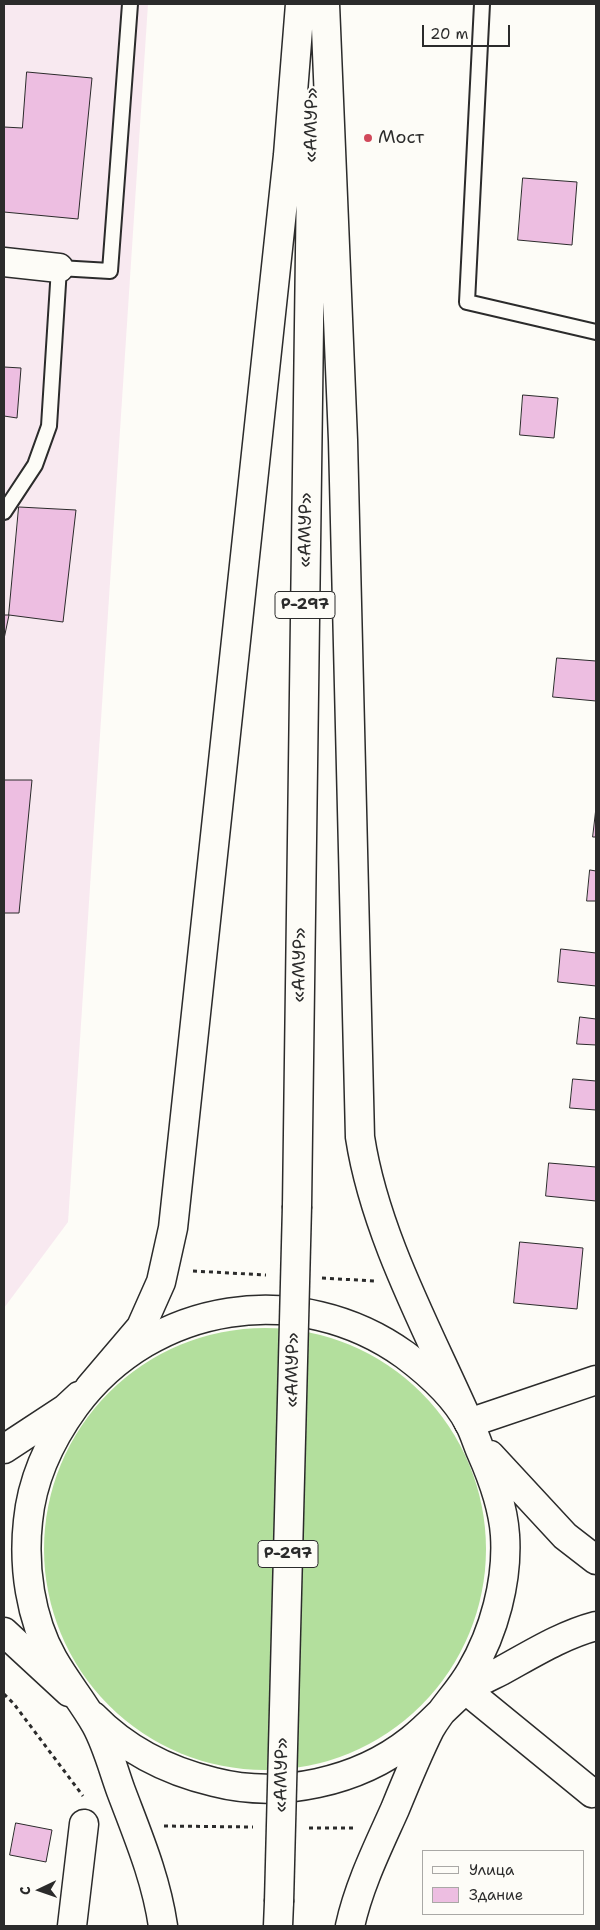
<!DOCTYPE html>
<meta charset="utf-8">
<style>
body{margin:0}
#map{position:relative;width:600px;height:1930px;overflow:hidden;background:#fdfcf7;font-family:"Shantell Sans",sans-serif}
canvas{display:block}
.frame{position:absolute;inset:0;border:5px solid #2b2b2b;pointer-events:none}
.legend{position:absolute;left:422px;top:1850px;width:162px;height:65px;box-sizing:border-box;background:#fdfcf7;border:1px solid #a9a8a5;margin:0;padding:6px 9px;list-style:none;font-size:15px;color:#2b2b2b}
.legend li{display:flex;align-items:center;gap:10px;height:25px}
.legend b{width:25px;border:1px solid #a9a8a5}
.north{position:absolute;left:15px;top:1865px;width:50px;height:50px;-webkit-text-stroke:4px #fdfcf7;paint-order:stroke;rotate:267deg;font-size:14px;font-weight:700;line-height:20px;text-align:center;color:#2b2b2b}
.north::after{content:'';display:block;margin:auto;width:18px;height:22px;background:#2b2b2b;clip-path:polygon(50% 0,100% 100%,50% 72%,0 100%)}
.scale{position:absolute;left:422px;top:25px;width:88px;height:22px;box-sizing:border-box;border:2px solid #2b2b2b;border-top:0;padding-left:6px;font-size:15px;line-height:18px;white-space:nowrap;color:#2b2b2b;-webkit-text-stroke:4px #fdfcf7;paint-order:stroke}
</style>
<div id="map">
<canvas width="600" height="1930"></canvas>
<div class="frame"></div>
<ul class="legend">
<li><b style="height:6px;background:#fdfcf7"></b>Улица</li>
<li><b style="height:14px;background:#edbee1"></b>Здание</li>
</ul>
<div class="north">С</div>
<div class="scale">20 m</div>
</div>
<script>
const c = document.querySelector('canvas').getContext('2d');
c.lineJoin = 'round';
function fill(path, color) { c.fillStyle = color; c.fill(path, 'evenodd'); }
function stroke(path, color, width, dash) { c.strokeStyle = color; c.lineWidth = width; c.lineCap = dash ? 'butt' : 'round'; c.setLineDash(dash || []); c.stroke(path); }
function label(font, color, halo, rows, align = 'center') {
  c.font = font + ' "Shantell Sans",sans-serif'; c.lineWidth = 4.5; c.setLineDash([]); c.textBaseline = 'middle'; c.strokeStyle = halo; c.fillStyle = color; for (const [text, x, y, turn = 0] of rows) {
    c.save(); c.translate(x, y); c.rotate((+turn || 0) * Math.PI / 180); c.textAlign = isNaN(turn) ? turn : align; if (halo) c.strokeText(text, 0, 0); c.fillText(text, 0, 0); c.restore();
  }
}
fill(new Path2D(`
 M4 4H148L68 1222 4 1308Z`), '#f8e9f0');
fill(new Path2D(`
 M44 1549a221 221 0 1 1 442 0a221 221 0 1 1-442 0Z`), '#b3df9d');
const building = new Path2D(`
 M27 72 92 78 78 219 4 212V127L22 128Z
 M523 178 577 182 572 245 518 240Z
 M4 367 21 368 17 418 4 416Z
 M523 395 558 398 554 438 520 435Z
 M19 507 76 510 63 622 9 615Z
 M4 615H9L4 639Z
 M557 658 596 661V701L553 697Z
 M4 780H32L19 913H4Z
 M596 808V837H593Z
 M590 870 596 871V901H587Z
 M561 949 596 953V986L558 982Z
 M580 1017 596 1019V1045L577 1044Z
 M573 1079 596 1081V1110L570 1108Z
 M549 1163 596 1167V1201L546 1196Z
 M520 1242 583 1248 577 1309 514 1303Z
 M16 1823 52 1830 46 1862 10 1855Z`);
fill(building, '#edbee1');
stroke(building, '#2b2b2b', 1);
const lane = new Path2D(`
 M482 4 467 302 596 332
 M4 512 35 465 49 426 59 268 110 271 130 4`);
const street = new Path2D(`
 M4 262 59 268
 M469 1423 596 1380
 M466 1690 592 1793 596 1791
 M72 1926 84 1824`);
const secondary = new Path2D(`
 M4 1449 65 1409 79 1396
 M4 1632 69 1692`);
const primary = new Path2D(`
 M490 1455 565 1536 596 1560
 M93 1716C126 1750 168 1771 214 1782 280 1799 358 1782 411 1740 430 1725 446 1706 464 1691 475 1683 489 1677 501 1671 532 1654 562 1635 596 1626
 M163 1926C156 1878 138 1836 121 1791 113 1769 107 1745 96 1725 83 1702 66 1682 53 1659 30 1618 23 1566 28 1521 32 1479 51 1439 75 1406 153 1301 299 1279 405 1355 429 1373 455 1396 469 1423 474 1432 477 1443 481 1452 493 1479 503 1506 505 1535 508 1581 494 1632 471 1671 459 1692 442 1708 430 1729 417 1755 406 1782 395 1809 378 1847 359 1885 350 1926`);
const highway = new Path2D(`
 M325 4 343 440 360 1137C375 1235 429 1332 469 1423
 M297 1206 312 105
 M90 1387 141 1327 161 1282 173 1228 288 155 300 4
 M278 1926 279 1902`);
stroke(lane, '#2b2b2b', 18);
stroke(street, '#2b2b2b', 31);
stroke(secondary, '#2b2b2b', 31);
stroke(primary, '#2b2b2b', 31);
stroke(highway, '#2b2b2b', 31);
stroke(new Path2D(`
 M193 1271 266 1275
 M322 1278 374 1281
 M4 1694 14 1704 83 1796
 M164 1826 253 1827
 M309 1828H356`), '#2b2b2b', 3, [4, 4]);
stroke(lane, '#fdfcf7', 14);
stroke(street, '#fdfcf7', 28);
stroke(secondary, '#fdfcf7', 28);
stroke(primary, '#fdfcf7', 28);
stroke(highway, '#fdfcf7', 28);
const highwayBridge = new Path2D(`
 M279 1902 297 1206`);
stroke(highwayBridge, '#2b2b2b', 31, []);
stroke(highwayBridge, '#fdfcf7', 28);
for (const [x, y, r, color] of [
 [368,138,5,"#d1495b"]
]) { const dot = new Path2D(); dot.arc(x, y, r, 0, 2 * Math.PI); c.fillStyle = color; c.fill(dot); stroke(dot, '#fdfcf7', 2); }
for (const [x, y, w] of [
 [305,605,60],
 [288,1554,60]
]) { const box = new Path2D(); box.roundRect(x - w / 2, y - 13.5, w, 27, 4); c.fillStyle = '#fdfcf7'; c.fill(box); stroke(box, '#2b2b2b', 1); }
label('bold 16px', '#2b2b2b', null, [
 ["Р-297",305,605],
 ["Р-297",288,1554]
]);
label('18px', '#2b2b2b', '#fdfcf7', [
 ["«АМУР»",312,125,-89],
 ["«АМУР»",306,530,-89],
 ["«АМУР»",300,965,-89],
 ["«АМУР»",293,1370,-89],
 ["«АМУР»",282,1775,-89]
]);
label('18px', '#2b2b2b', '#fdfcf7', [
 ["Мост",378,138]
], 'left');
</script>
